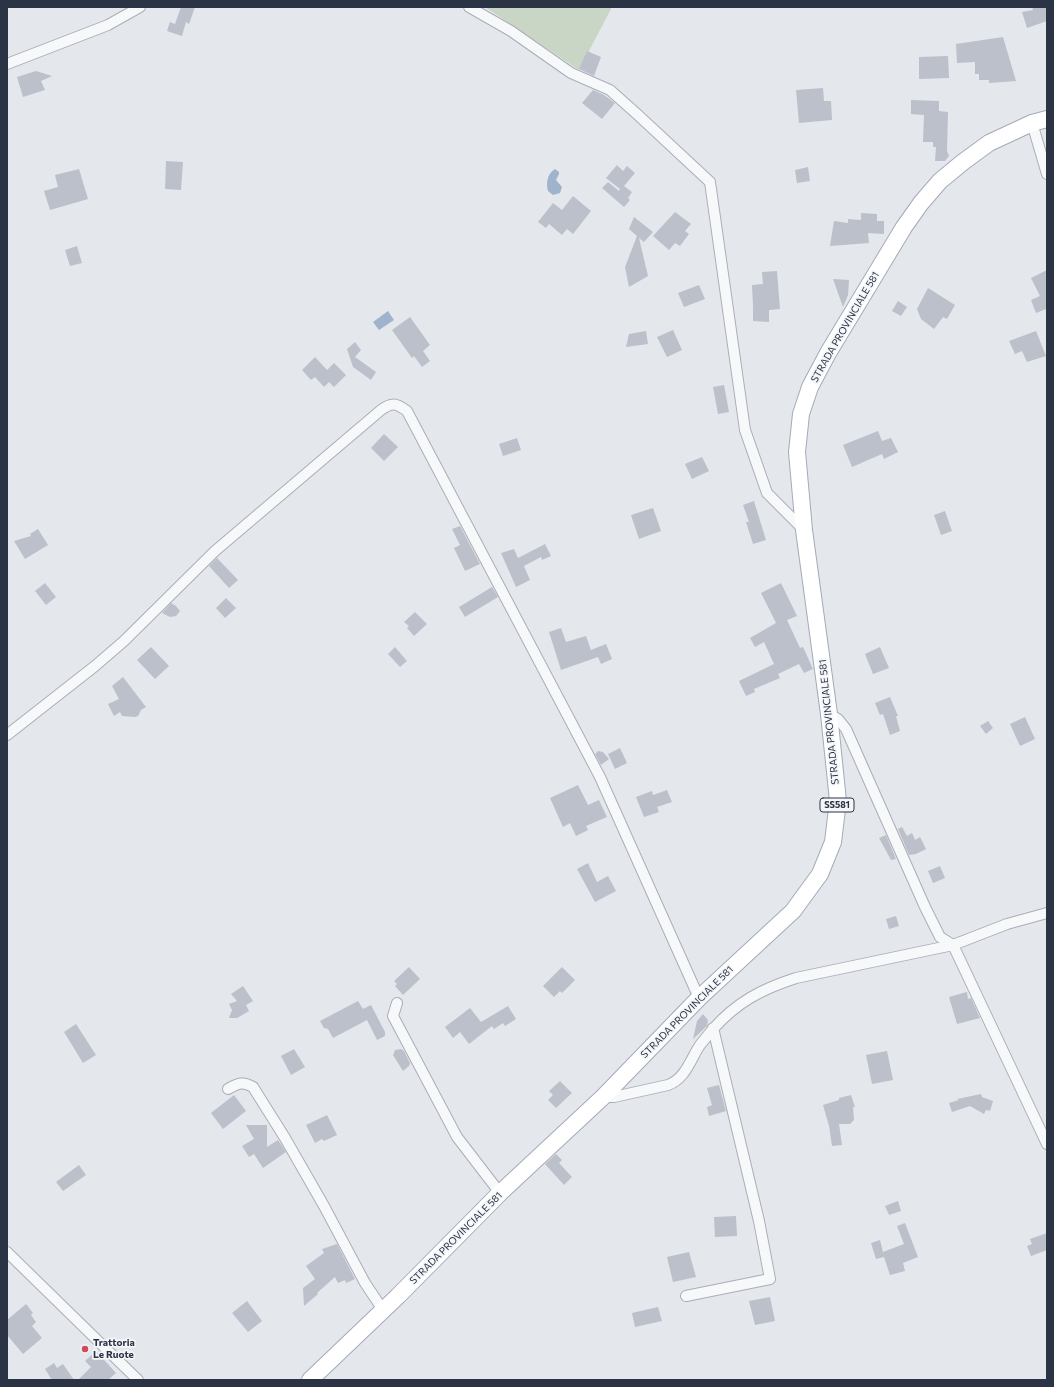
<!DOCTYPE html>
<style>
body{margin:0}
#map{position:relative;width:1054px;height:1387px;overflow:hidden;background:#e4e7ec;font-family:Commissioner,sans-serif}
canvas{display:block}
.frame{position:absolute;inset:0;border:8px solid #2b3445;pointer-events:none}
</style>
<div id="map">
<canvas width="1054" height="1387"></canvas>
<div class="frame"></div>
</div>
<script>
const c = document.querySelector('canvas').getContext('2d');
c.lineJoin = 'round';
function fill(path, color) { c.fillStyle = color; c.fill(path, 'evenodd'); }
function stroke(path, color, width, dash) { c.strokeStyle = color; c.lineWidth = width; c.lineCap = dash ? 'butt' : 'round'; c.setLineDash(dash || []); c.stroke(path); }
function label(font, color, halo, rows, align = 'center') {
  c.font = font + ' Commissioner,sans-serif'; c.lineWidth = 3.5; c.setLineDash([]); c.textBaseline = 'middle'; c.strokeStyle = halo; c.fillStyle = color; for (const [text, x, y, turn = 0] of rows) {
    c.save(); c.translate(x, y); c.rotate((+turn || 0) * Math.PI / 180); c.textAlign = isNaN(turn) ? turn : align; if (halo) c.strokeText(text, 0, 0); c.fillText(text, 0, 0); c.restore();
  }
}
fill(new Path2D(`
 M485 7H612L579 70Z`), '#c9d6c5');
fill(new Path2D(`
 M555 169 559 172V174L556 180 562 187 560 193 553 195 548 191C546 183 547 174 555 169Z
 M388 311 394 320 379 330 373 322Z`), '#9fb4cc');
fill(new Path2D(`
 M181 7H195L189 24 186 22 182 36 167 31 170 22 175 24Z
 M1032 7H1047V21L1027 28 1022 12 1033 10Z
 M1003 37 1016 81 989 83V80H979V74H975V62L957 63 956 44Z
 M587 51 601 57 594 76 579 69Z
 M948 56 949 78 919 79V57Z
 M36 71 52 76 41 81 45 90 23 97 17 77Z
 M823 88 824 101H831L832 120 799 123 796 90Z
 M593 90 604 95 615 103 602 119 582 103Z
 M911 100 939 101V111L948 112 947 151 949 156 945 161H935L936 147H933V142H923L924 115 911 114Z
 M166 161 183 162 181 190 165 189Z
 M617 165 623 171 627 166 635 173 624 186 632 192 628 198 630 200 624 207 602 188 608 182 619 191 620 189 606 178Z
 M808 167 810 181 797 183 795 170Z
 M79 169 88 199 50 210 44 191 58 187 55 175Z
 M573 196 591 211 573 234 567 229 562 235 549 224 546 228 538 222 553 203 562 210Z
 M675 212 691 224 685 231 689 234 680 246 675 243 669 250 653 236Z
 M861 213 877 214V221H884V234L868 233 869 243 830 246 834 221 848 223V219L861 220Z
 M634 217 653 232 644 242 639 238 648 276 629 287 625 267 637 236 629 229Z
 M77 246 82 263 70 266 65 250Z
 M1047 270V311L1046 309 1036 313 1031 300 1040 296 1031 278Z
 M777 271 780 309 769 310V322L753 321V306L752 285 763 284 762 272Z
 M833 279 849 280 848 295 843 307Z
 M699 285 705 299 684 307 678 293Z
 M928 288 955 305 947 319 943 317 934 329 921 319 917 309Z
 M898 301 907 307 901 316 892 311Z
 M410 317 430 345 423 351 430 361 422 367 414 356 412 358 392 330Z
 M673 330 682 350 667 357 657 337Z
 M646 331 648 344 626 347 629 334Z
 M1036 331 1046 356 1027 362 1022 351 1015 354 1009 341Z
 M355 342 361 350 355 357 376 372 371 380 353 367 347 349Z
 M315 357 327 370 334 363 346 375 334 387 329 382 324 387 315 377 311 380 302 370Z
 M724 385 729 412 718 414 713 387Z
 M878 431 882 441 891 438 898 452 884 459 882 454 852 467 843 445Z
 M384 434 398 447 384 461 371 448Z
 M517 438 521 450 503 456 499 444Z
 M702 457 709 471 692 479 685 464Z
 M754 501 766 540 753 544 746 522H749L743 505Z
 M653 508 661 531 639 539 631 515Z
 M945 511 952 531 941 535 934 515Z
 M460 526 480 564 465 571 454 548 460 545 452 529Z
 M38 529 48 545 25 559 14 541 31 536 30 534Z
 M545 544 551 556 542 560 541 557 524 566 530 580 516 587 501 553 514 549 518 558Z
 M217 558 238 580 229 588 209 566Z
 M45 583 56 597 46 605 35 591Z
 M781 583 797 616 787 620 800 648 803 647 813 669 804 673 799 664 778 674 780 678 754 689 755 692 746 696 739 681 774 664 764 642 755 647 750 638 776 623 761 593Z
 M492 587 498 597 465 617 459 607Z
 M226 598 236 608 225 618 216 608Z
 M171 603 176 606 180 611 176 616 170 617 162 613Z
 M415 612 427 624 414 636 407 628 409 626 404 622Z
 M561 628 566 642 586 636 591 650 606 644 612 659 601 664 598 657 561 670 549 632Z
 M151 647 169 666 155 679 137 660Z
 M395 647 407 661 400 667 388 654Z
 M880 647 889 668 873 674 865 654Z
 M123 677 146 707 141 710 138 716 135 717 122 716 120 712 114 716 108 704 119 699 112 686Z
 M890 697 898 716H896L900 731 890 735 883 714 880 715 875 703Z
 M1025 717 1035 739 1020 746 1010 724Z
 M988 721 993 728 986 734 980 726Z
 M620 748 627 763 615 769 608 754Z
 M598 751 603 752 609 759 601 765 595 754Z
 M578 785 588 805 599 800 607 817 586 826 588 830 576 836 570 823 563 827 550 798Z
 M667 790 672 802 657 807 659 812 644 817 636 797 652 791 653 795Z
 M902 827 907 836 912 833 915 840 920 837 926 849 916 854 909 855 898 829Z
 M886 835 896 859 891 860 879 838Z
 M588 863 597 882 608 876 616 891 595 902 577 869Z
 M940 866 945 878 933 883 928 871Z
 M896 916 899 926 889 929 886 919Z
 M409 967 420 979 403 995 395 986 397 984 394 981Z
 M562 967 575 980 562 993 560 991 554 997 543 986Z
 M243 986 253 1001 246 1005 249 1011 237 1018H229L232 1010 229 1004 237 1001 231 994Z
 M967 992 968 999 971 998 980 1018 957 1024 949 997Z
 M358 1001 363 1009 371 1005 385 1032V1036L377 1040 367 1020 333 1038 328 1029 324 1028 320 1021Z
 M508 1006 516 1019 505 1026 503 1023 494 1029 492 1026 469 1044 460 1032 453 1038 445 1027 470 1008 481 1022Z
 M703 1014 708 1020 707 1026 693 1039 697 1021Z
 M76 1024 96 1055 83 1063 64 1032Z
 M294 1049 305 1067 291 1075 281 1056Z
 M401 1049 404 1051 410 1063 409 1066 403 1071 393 1055 395 1050Z
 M887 1051 893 1080 872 1084 866 1055Z
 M560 1081 572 1093 556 1108 548 1100 553 1095 549 1091Z
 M719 1085 726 1111 709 1116 707 1107 712 1105 707 1088Z
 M981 1094 982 1097 993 1101 990 1111 986 1110 984 1114 970 1106 952 1112 949 1103 959 1100 957 1099Z
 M234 1095 246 1111 223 1129 211 1113Z
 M851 1095 855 1107H853L854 1120 850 1124H839L842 1145 832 1146 829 1126 823 1105 839 1100V1098Z
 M327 1115 337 1135 324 1141 322 1139 315 1143 306 1125Z
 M246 1125H267V1147L278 1140 286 1152 263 1168 254 1154 249 1157 242 1146 254 1139Z
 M556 1154 562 1160 559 1163 572 1177 564 1185 545 1164Z
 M79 1165 86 1175 63 1191 56 1182Z
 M898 1201 901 1211 889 1215 885 1206Z
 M736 1216 737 1236 715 1237 714 1217Z
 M905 1223 918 1257 903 1263 905 1271 890 1275 884 1257 876 1259 871 1243 880 1240 883 1252 904 1244 897 1226Z
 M1047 1233V1250L1031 1256 1027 1246 1032 1244 1030 1239Z
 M337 1244 355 1279 346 1283 345 1280 338 1283 335 1277 317 1293 318 1294 304 1306 303 1288 315 1279 306 1266 324 1253 322 1249Z
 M689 1252 696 1277 673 1282 667 1257Z
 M770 1297 775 1321 755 1325 749 1301Z
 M247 1301 262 1321 248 1332 232 1313Z
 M26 1304 33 1313 31 1315 36 1322 32 1326 42 1338 23 1354 7 1335V1320Z
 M658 1307 662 1321 635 1327 632 1313Z
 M96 1351 116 1373 108 1380H78L91 1367 85 1361Z
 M54 1363 57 1368 63 1364 74 1380H52L45 1369Z`), '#bbc0ca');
const street = new Path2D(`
 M469 7 511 31 571 73 610 90 638 115 710 182 745 430 767 493 804 530
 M7 64 108 25 140 7
 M1032 123 1047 174
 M829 714 838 719 846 729 925 907 940 937 953 945 1047 1144
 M7 735 95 666 124 641 215 551 381 410C392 402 396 403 407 411L600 777 699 998
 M397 1003 393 1016 457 1137 500 1193
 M228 1089C238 1083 243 1081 253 1087L285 1138 324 1206 365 1283 383 1310
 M603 1097H614L668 1085C686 1078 690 1060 700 1045 704 1040 709 1034 713 1029 737 1002 762 989 796 978L953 945 1007 924 1047 913
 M7 1252 138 1380
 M686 1296 770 1279 759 1221 713 1028`);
const primary = new Path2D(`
 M310 1380 398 1296 500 1193 603 1097 699 998 793 911 820 874 833 842 838 801 829 714 804 530 797 452 801 414 810 387 828 353 904 227 921 203 940 181 963 162 989 143 1032 123 1047 119`);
stroke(street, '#a9aeb7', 12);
stroke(primary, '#a3abb8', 18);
stroke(street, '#f7f8fa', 10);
stroke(primary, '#fff', 16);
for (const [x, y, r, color] of [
 [85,1349,4,"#d1495b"]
]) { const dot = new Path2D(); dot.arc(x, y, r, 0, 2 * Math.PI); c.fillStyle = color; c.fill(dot); stroke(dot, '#f4f6f9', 1.5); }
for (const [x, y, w] of [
 [837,805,34]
]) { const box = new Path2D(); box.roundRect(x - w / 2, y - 7, w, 14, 3); c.fillStyle = '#f4f6f9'; c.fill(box); stroke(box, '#2b3445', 1); }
label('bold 9px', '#2b3445', null, [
 ["SS581",837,805]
]);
label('10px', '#2b3445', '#f4f6f9', [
 ["STRADA PROVINCIALE 581",845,327,-60],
 ["STRADA PROVINCIALE 581",829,722,-96],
 ["STRADA PROVINCIALE 581",687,1012,-45],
 ["STRADA PROVINCIALE 581",456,1238,-45]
]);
label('bold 10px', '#2b3445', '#f4f6f9', [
 ["Trattoria",93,1343],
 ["Le Ruote",93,1355]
], 'left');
</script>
